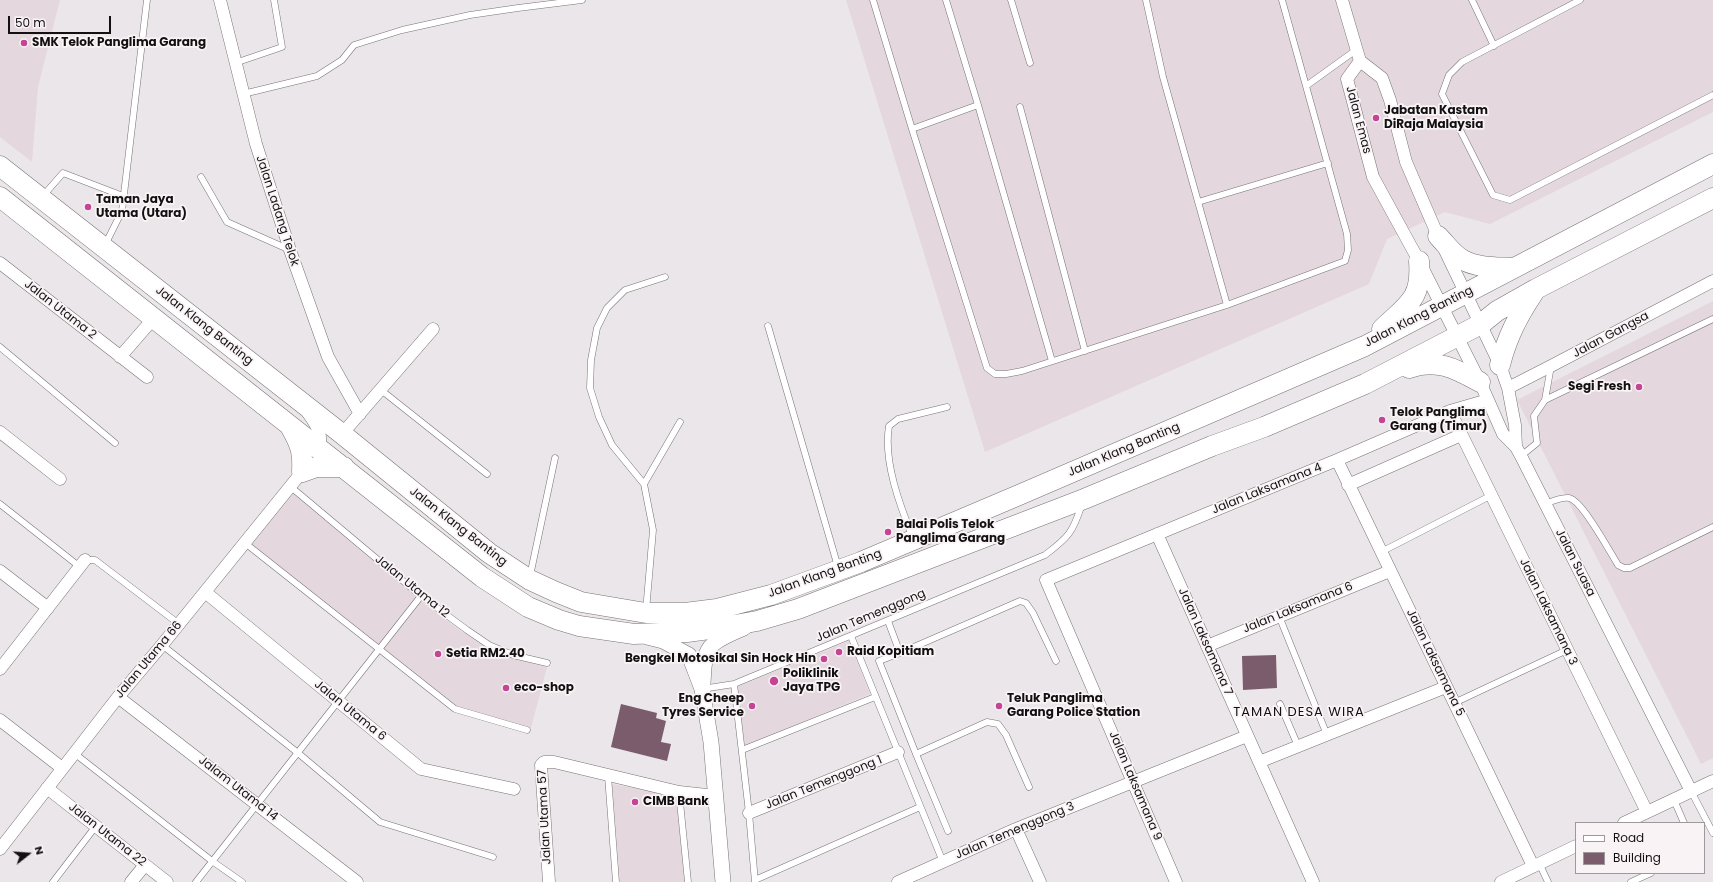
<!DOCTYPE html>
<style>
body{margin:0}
#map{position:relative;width:1713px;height:882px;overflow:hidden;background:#ebe6e9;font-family:Poppins,sans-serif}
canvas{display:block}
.legend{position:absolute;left:1575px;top:822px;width:130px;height:52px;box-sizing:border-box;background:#f9f3f6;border:1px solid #9d989a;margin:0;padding:5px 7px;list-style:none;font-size:12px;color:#121011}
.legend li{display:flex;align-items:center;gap:8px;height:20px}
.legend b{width:20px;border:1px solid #9d989a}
.north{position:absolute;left:8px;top:834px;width:40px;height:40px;-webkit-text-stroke:3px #f9f3f6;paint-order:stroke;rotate:73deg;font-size:11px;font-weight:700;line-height:16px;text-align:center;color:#121011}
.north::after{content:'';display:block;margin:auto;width:14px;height:18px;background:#121011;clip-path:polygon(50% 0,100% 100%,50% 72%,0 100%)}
.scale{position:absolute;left:8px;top:16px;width:103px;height:18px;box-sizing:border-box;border:2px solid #121011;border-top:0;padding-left:5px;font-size:12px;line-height:14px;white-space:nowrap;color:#121011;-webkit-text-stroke:3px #f9f3f6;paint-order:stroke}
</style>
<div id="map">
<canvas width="1713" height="882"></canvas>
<ul class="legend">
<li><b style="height:5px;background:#fff"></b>Road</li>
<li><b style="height:11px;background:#7b5c6d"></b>Building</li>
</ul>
<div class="north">N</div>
<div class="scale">50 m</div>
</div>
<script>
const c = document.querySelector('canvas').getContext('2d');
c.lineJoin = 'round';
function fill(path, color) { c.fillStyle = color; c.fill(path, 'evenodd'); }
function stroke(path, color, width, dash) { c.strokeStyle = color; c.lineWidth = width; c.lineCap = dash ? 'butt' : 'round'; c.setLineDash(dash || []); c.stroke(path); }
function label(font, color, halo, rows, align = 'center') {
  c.font = font + ' Poppins,sans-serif'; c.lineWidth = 3.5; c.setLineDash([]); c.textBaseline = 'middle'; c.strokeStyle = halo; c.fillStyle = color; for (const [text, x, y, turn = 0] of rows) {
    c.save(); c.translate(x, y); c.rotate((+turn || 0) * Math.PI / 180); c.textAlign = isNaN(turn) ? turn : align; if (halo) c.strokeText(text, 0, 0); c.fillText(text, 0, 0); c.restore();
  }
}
fill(new Path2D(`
 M0 0H60L38 87 32 162 0 137Z
 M846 0H1713V112L1490 224 1445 212 1387 239 1369 284 985 452Z
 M1713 301V758L1701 764 1517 400Z
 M293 493 423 603 467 635 488 649 509 657 547 667 531 728 457 706 250 543Z
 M849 641 870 694 745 746 737 687Z
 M612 784 676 796 685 882H620Z`), '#e4d7de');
fill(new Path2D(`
 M1276 655 1277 688 1243 690 1242 656Z
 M621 704 657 713 656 718 666 721 661 742 671 744 667 761 611 747Z`), '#7b5c6d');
const service = new Path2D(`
 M873 0 912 129 987 368 995 374H1006L1022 371 1227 305 1345 261 1348 250 1347 234 1306 86 1356 50
 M946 0 978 105 1052 361
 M1011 0 1030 63
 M1146 0 1163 77 1227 305
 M1282 0 1306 86
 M1472 0 1494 46
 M1580 0 1462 62 1449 75 1442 94 1493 195 1510 200 1713 95
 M235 63 282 47 274 0
 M243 94 317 76 342 60 354 45 402 30 470 15 518 8 582 0
 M1020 107 1085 351
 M912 129 978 105
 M201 177 227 222 290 250
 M42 197 63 173 123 196
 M1198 202 1328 163
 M105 245 122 211 147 0
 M768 326 838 567
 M0 347 115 443
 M381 390 487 474
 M1545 400 1713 319
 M1521 456 1537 443 1534 416 1545 400 1551 366
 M644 484 612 445 599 417 590 388 591 360 597 328 607 308 625 290 665 277
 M291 487 421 596 467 630 489 645 513 655 547 663
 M0 504 80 567
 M1545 504C1552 501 1561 497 1569 498 1582 500 1610 552 1618 565L1624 568H1630L1713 527
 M913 538C900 506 883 461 889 426L898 419 947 407
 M245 543 455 709 527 730
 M1381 552 1490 496
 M85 560H95L179 624
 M530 576 555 458
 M646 611 653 530 644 484 680 422
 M1279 616 1327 735
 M888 621 900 653 879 661 916 754 948 831
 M851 636 943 862
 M162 645 298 753 380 822 493 857
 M900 653 1020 601 1026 603 1033 613 1056 661
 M734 684 749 813 755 882
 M702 689 734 684 1045 555C1069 537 1073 532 1082 504
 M1454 703 1567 650
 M1280 704 1298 746
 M742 750 875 697
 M74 753 212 861 242 882
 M916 754 987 722 998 724 1006 735 1029 787
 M608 776 616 882
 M1691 791 1713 833
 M679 792 688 882
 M1674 800 1684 823
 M1539 863 1548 882
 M755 880 920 807
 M53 882 96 826
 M196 882 421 596
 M1631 882 1651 873`);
const minor = new Path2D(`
 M220 0 256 144 290 250 328 357 360 414
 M1342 0 1360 61
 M1360 61 1347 79 1373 177 1419 261 1480 382 1503 434 1516 447 1521 456 1691 791
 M1360 61 1382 78 1390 100 1406 162 1438 236 1500 365 1508 388 1515 425 1516 447
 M0 263 147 377
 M120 357 153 319
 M1508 388 1551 366 1713 281
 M1450 411 1647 812
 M308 413C316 424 326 439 316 452
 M0 432 60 479
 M342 434 433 329
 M1337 460 1533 866
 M1348 485 1461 435
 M1157 534 1313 882
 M0 571 48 608
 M205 592 421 769 514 789
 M1207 646 1390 571
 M0 669 85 560
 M118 697 357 882
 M0 720 62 768
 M1259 762 1446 687
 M47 788 167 882
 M749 813 898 752
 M1624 823 1713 781
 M1016 829 1040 882
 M0 849 118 697 162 645 306 467
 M131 882 145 865
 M549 882 541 765 544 762H554L679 792 716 796
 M898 882 1016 829 1247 736
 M1176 882 1046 580 1337 460 1450 411 1488 400
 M1501 882 1576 846`);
const tertiary = new Path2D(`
 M647 637 663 641 689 655 702 689 711 742 723 882
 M703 683C704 672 703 658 709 649 714 640 735 632 744 628`);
const trunk = new Path2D(`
 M0 166 342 434 489 553 530 580 556 592 581 602 646 613H685L717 609 771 595 861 562 1019 495 1365 346 1713 164
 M0 197 482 577 528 607 559 620 579 626 634 634 687 632 724 627 757 621 798 609 1084 499 1212 446 1264 427 1365 384 1481 324 1497 311 1536 289 1713 198
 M1438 236C1446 244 1453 255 1463 260 1478 268 1497 267 1513 268
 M1382 329C1408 304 1422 300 1419 261
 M1500 365C1507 337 1518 316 1534 292
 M1409 368C1437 358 1456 369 1480 382
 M291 428C301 446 303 452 302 472L316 467H344`);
stroke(service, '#787376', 7);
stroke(minor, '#787376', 13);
stroke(tertiary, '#787376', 16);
stroke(trunk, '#787376', 21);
stroke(service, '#fff', 6);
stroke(minor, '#fff', 12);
stroke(tertiary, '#fff', 15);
stroke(trunk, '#fff', 20);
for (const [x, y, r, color] of [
 [24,43,4,"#c34594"],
 [1376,118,4,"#c34594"],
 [88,207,4,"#c34594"],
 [1639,387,4,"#c34594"],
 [1382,420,4,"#c34594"],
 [888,532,4,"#c34594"],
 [839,652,4,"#c34594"],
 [438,654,4,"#c34594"],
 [824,659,4,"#c34594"],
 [774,681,5,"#c34594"],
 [506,688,4,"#c34594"],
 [752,706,4,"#c34594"],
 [999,706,4,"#c34594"],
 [635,802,4,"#c34594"]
]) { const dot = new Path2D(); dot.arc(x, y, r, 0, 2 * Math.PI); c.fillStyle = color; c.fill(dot); stroke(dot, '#f9f3f6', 1.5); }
label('bold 12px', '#121011', '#f9f3f6', [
 ["SMK Telok Panglima Garang",32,43],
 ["Jabatan Kastam",1384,111],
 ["DiRaja Malaysia",1384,125],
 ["Taman Jaya",96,200],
 ["Utama (Utara)",96,214],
 ["Segi Fresh",1631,387,"right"],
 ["Telok Panglima",1390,413],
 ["Garang (Timur)",1390,427],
 ["Balai Polis Telok",896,525],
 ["Panglima Garang",896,539],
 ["Raid Kopitiam",847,652],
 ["Setia RM2.40",446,654],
 ["Bengkel Motosikal Sin Hock Hin",816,659,"right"],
 ["Poliklinik",783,674],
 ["Jaya TPG",783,688],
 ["eco-shop",514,688],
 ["Eng Cheep",744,699,"right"],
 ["Tyres Service",744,713,"right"],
 ["Teluk Panglima",1007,699],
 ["Garang Police Station",1007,713],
 ["CIMB Bank",643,802]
], 'left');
label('12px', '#121011', '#f9f3f6', [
 ["Jalan Emas",1358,120,75],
 ["Jalan Ladang Telok",277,211,72],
 ["Jalan Utama 2",60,310,38],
 ["Jalan Klang Banting",1419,317,-27],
 ["Jalan Klang Banting",204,326,38],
 ["Jalan Gangsa",1611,335,-28],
 ["Jalan Klang Banting",1124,450,-23],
 ["Jalan Laksamana 4",1267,489,-22],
 ["Jalan Klang Banting",458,527,38],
 ["Jalan Suasa",1575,563,63],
 ["Jalan Klang Banting",825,574,-20],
 ["Jalan Utama 12",412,587,39],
 ["Jalan Laksamana 6",1298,608,-22],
 ["Jalan Laksamana 3",1548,612,64],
 ["Jalan Temenggong",871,616,-23],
 ["Jalan Laksamana 7",1205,642,66],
 ["Jalan Utama 66",149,660,-50],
 ["Jalan Laksamana 5",1435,663,64],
 ["Jalan Utama 6",350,711,39],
 ["Jalan Temenggong 1",824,783,-22],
 ["Jalan Laksamana 9",1135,786,67],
 ["Jalam Utama 14",238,789,38],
 ["Jalan Utama 57",545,817,-93],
 ["Jalan Temenggong 3",1015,831,-23],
 ["Jalan Utama 22",107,835,38]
]);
c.letterSpacing = '1px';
label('13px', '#121011', '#f9f3f6', [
 ["TAMAN DESA WIRA",1299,713]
]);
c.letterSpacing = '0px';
</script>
